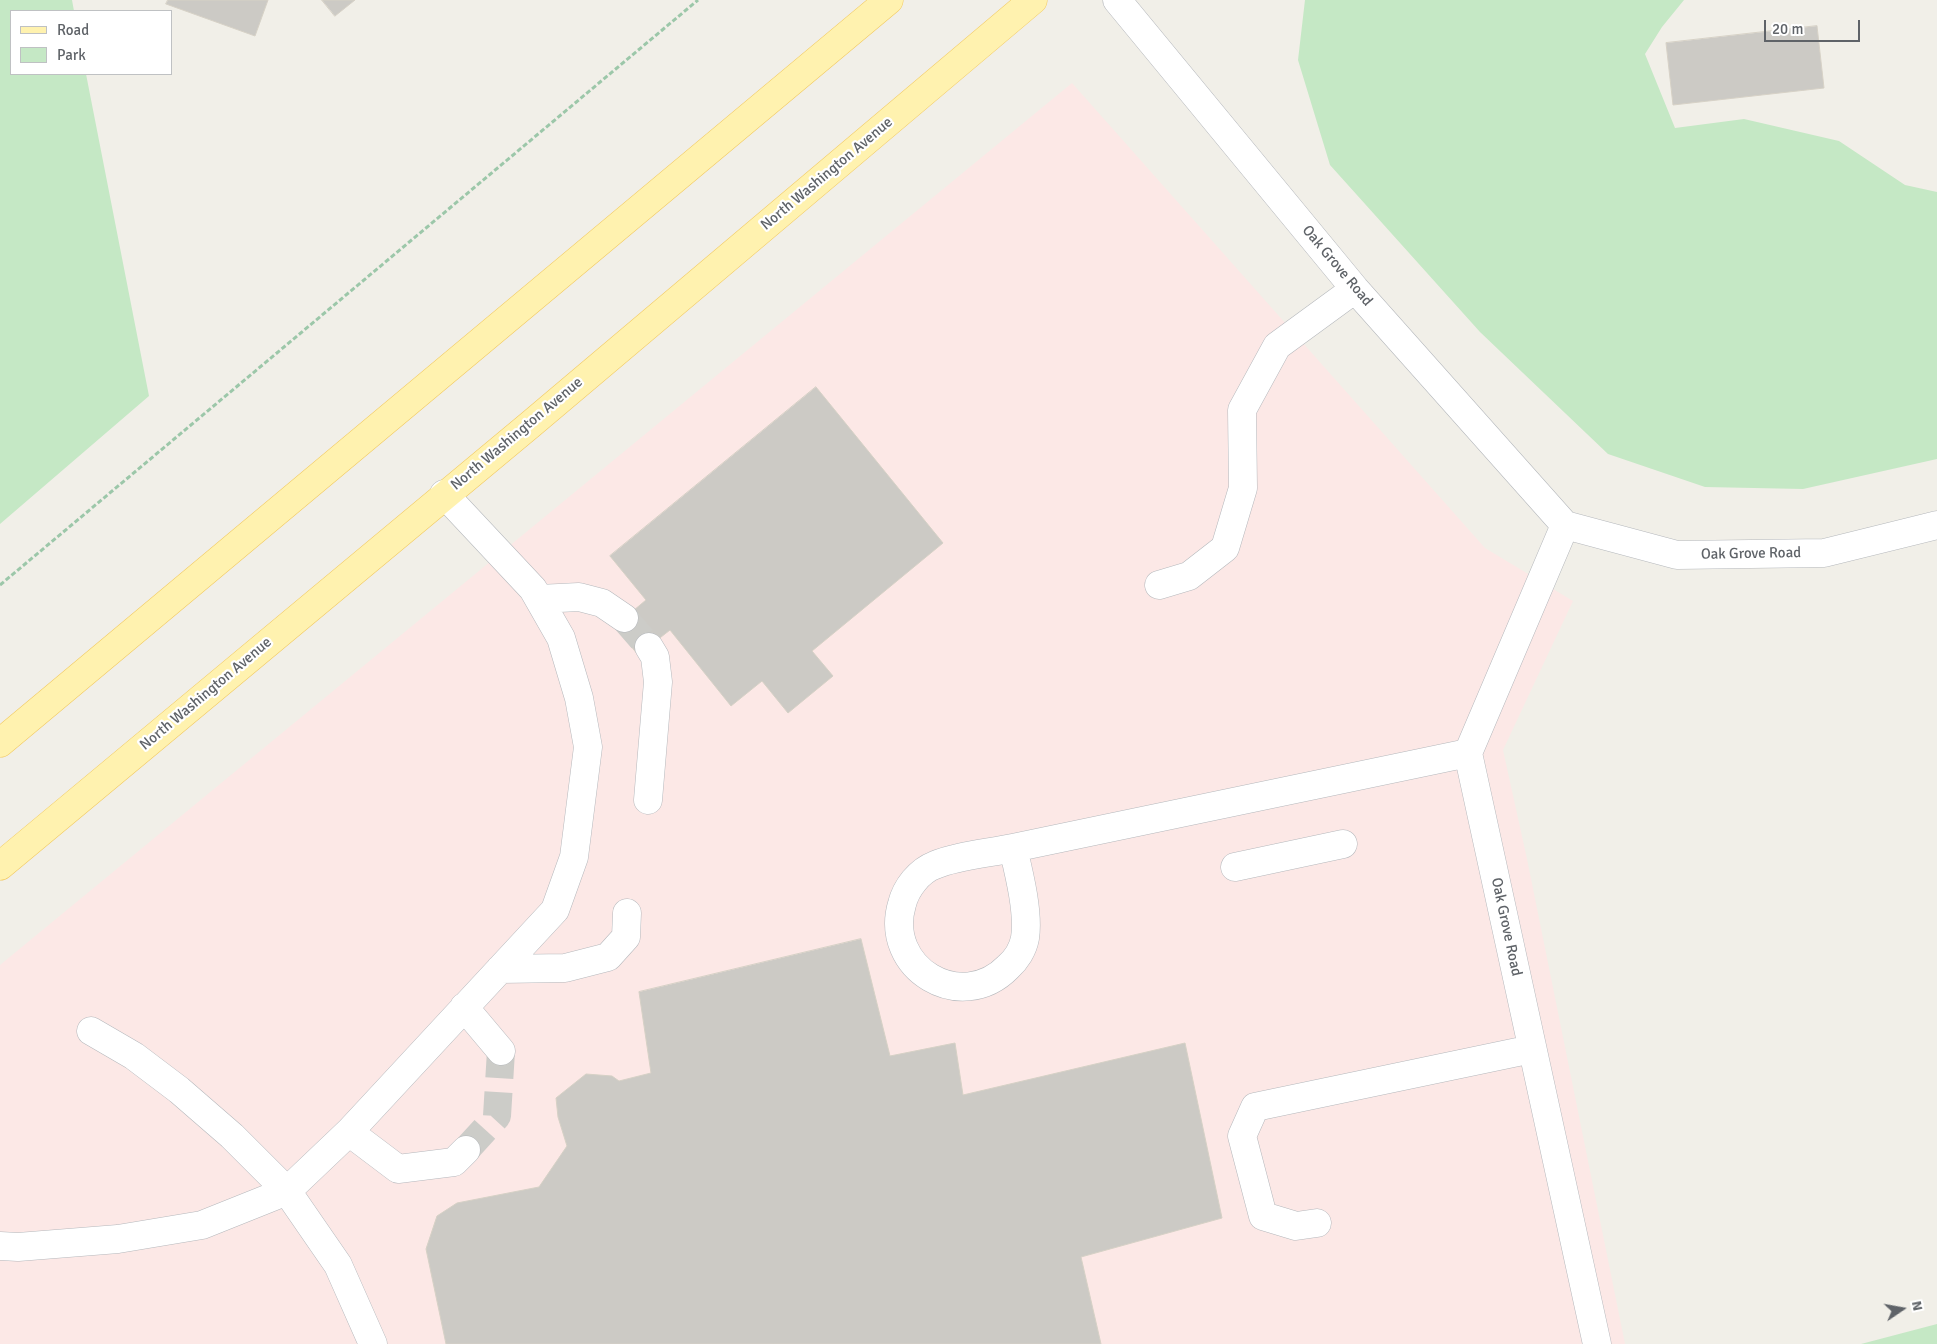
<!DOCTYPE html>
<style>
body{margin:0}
#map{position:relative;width:1937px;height:1344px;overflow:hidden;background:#f1efe8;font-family:Signika,sans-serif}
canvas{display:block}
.legend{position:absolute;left:10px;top:10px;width:162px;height:65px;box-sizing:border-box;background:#fff;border:1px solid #bfc1c3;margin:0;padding:6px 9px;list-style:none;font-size:15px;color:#5f6368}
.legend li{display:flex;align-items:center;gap:10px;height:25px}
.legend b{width:25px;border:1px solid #bfc1c3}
.north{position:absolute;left:1877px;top:1284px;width:50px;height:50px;-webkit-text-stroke:4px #fff;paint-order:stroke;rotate:78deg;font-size:14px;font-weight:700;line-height:20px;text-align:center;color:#5f6368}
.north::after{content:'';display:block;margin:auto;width:18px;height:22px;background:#5f6368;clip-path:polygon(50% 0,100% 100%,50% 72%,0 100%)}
.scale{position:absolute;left:1764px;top:20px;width:96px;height:22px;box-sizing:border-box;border:2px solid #5f6368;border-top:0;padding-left:6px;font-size:15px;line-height:18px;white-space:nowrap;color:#5f6368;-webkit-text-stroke:4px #fff;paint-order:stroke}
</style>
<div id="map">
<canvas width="1937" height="1344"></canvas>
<ul class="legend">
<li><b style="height:6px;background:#fff2af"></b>Road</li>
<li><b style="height:14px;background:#c5e8c5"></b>Park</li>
</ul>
<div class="north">N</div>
<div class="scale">20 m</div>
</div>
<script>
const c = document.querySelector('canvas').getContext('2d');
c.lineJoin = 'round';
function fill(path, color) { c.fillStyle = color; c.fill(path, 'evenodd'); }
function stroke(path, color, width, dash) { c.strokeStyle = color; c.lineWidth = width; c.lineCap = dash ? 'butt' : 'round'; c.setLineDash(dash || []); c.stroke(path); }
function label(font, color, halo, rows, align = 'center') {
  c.font = font + ' Signika,sans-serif'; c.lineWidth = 4.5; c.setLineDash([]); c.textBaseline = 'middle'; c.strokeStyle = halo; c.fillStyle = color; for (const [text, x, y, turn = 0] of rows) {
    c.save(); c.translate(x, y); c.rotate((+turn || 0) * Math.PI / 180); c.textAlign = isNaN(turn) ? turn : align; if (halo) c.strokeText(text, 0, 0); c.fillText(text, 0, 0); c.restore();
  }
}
fill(new Path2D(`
 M1072 83 1485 548 1573 601 1503 750 1527 859 1625 1344H0V965Z`), '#fce8e6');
fill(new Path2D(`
 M0 0H72L74 11H11V74H86L149 396 0 524Z
 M1305 0H1684L1662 27 1645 54 1675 128 1744 119 1839 141 1905 185 1937 192V459L1803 489 1705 487 1608 454 1480 332 1330 165 1298 60Z
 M1937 1324V1344H1861Z`), '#c5e8c5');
const building = new Path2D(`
 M168 0H268L255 36 166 4Z
 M322 0H355L335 16Z
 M1817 26 1824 88 1673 105 1666 43Z
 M816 387 943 543 812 651 833 676 788 713 762 681 731 706 670 630 638 655 615 626 646 600 610 556Z
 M861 939 890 1056 955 1043 963 1095 1185 1043 1222 1218 1081 1257 1101 1344H446L426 1249 437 1216 457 1203 539 1187 567 1146 558 1117 556 1098 586 1074 612 1076 619 1081 651 1073 639 992Z`);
fill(building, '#cccac5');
stroke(building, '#d6d1c6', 1);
stroke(new Path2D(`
 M624 618 649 647
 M466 1150 497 1116 501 1051`), '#ccccc8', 28, [28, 14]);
const minor = new Path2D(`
 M1117 0 1355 289 1565 525 1677 555 1824 553 1937 525
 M1565 525 1468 753 1597 1344
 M1159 585 1189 576 1225 548 1243 488 1242 410 1277 346 1355 289
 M539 599 579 597 602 603 624 618
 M648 800 658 682 655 657 649 647
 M1013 848 1468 753
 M1013 848C1019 873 1029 913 1025 938 1023 949 1016 960 1008 967 961 1015 883 968 902 904 906 888 919 871 935 865 955 856 990 853 1013 848Z
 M1235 867 1343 844
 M500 969 565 968 608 957 626 937 627 913
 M464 1007 501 1051
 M91 1031 134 1056 179 1090 232 1136 287 1191 338 1265 373 1344
 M349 1132 398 1169 454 1162 466 1150
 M1317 1223 1296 1226 1263 1216 1242 1136 1255 1107 1532 1049
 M0 1246 18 1247 118 1239 202 1225 287 1191 349 1132 555 910 574 857 588 747 579 698 561 638 533 589 444 494`);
const major = new Path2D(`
 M0 743 889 0
 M0 866 531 424 1033 0`);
stroke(minor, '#b5b8bc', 29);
stroke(major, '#f2c960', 29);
stroke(new Path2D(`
 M0 585 698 0`), '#9cc7a9', 3, [5, 2.5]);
stroke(minor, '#fff', 28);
stroke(major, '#fff2af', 28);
label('15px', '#5f6368', '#fff', [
 ["North Washington Avenue",827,174,-40],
 ["Oak Grove Road",1337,266,50],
 ["North Washington Avenue",517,434,-40],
 ["Oak Grove Road",1751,554,-1],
 ["North Washington Avenue",206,694,-40],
 ["Oak Grove Road",1506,927,78]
]);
</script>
